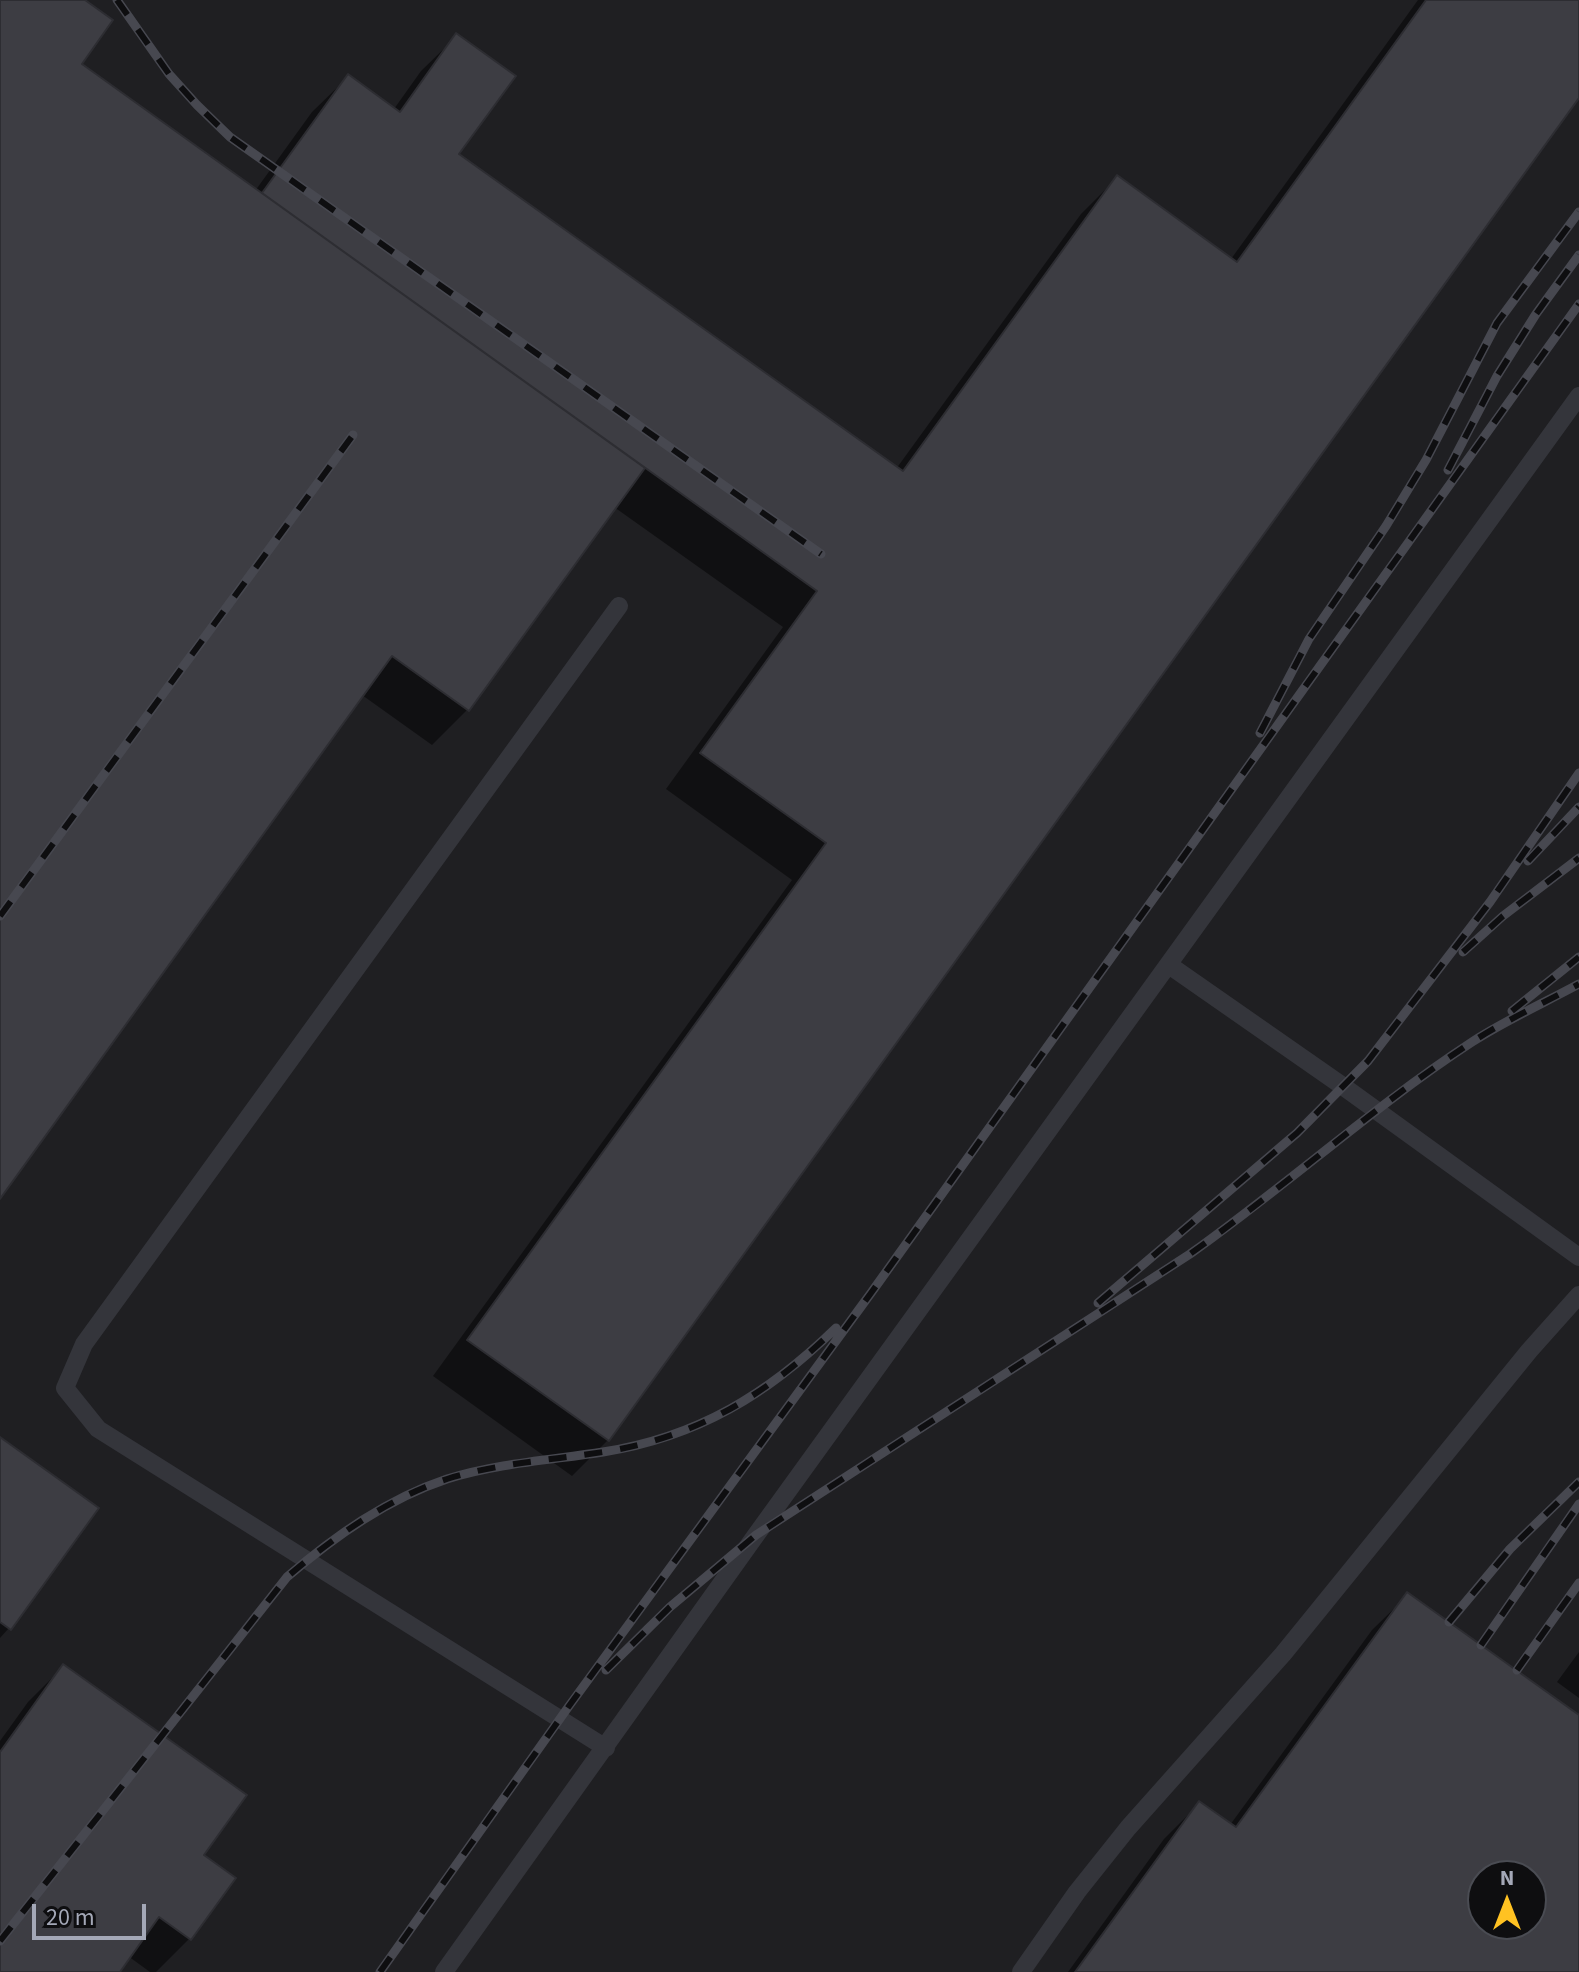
<!DOCTYPE html>
<style>
body{margin:0}
#map{position:relative;width:1579px;height:1972px;overflow:hidden;background:#131315;font-family:"Source Sans 3",sans-serif}
canvas{display:block}
.north{position:absolute;left:1467px;top:1860px;width:80px;height:80px;box-sizing:border-box;background:#0e0e10;border:2px solid #4a4c53;border-radius:50%;rotate:0deg;font-size:22px;font-weight:700;line-height:32px;text-align:center;color:#a4a8b7}
.north::after{content:'';display:block;margin:auto;width:28px;height:36px;background:#ffc222;clip-path:polygon(50% 0,100% 100%,50% 72%,0 100%)}
.scale{position:absolute;left:32px;top:1904px;width:114px;height:36px;box-sizing:border-box;border:4px solid #a4a8b7;border-top:0;padding-left:10px;font-size:24px;line-height:28px;white-space:nowrap;color:#a4a8b7;-webkit-text-stroke:6px #0e0e10;paint-order:stroke}
</style>
<div id="map">
<canvas width="1579" height="1972"></canvas>
<div class="north">N</div>
<div class="scale">20 m</div>
</div>
<script>
const c = document.querySelector('canvas').getContext('2d');
c.lineJoin = 'round';
function fill(path, color) { c.fillStyle = color; c.fill(path, 'evenodd'); }
function stroke(path, color, width, dash) { c.strokeStyle = color; c.lineWidth = width; c.lineCap = dash ? 'butt' : 'round'; c.setLineDash(dash || []); c.stroke(path); }
fill(new Path2D(`
 M0 0H1579V1972H0ZM1483 1876H1531V1924H1483Z`), '#1f1f22');
fill(new Path2D(`
 M0 0H81L79 65 255 191 312 112 348 77 394 109 421 71 457 36 456 155 896 469 1081 214 1117 178 1231 259 1418 0H1579V95L608 1440 572 1476 433 1376 792 880 666 789 783 627 614 507 468 709 432 745 362 695 0 1196Z
 M0 1439 9 1628 0 1638Z
 M1408 1595 1579 1718V1972H1068L1164 1839 1200 1803 1230 1825 1372 1630ZM1483 1876H1531V1924H1483Z
 M1579 1652V1698L1557 1682Z
 M63 1667 201 1856 233 1878 189 1939 156 1972H150L128 1956 117 1972H0V1741L28 1702Z`), '#0007');
const building = new Path2D(`
 M0 0H85L113 20 82 64 645 468 469 711 392 656 0 1199Z
 M1426 0H1579V98L609 1441 467 1340 826 843 700 753 817 591 262 193 348 74 400 112 456 33 516 76 459 154 903 471 1117 175 1237 262Z
 M0 1437 99 1508 11 1630 0 1622Z
 M1407 1592 1579 1715V1972H1075L1199 1801 1236 1827ZM1483 1876H1531V1924H1483Z
 M63 1664 247 1795 204 1855 236 1878 191 1940 159 1917 120 1972H0V1752Z`);
fill(building, '#3d3d43');
stroke(building, '#2d2d32', 2);
stroke(new Path2D(`
 M1169 965 1344 1087 1579 1257
 M606 1748 98 1429 65 1388 84 1344 619 606
 M444 1972 756 1535 1579 396
 M1021 1972 1077 1892 1128 1828 1283 1654 1529 1351 1579 1295`), '#34353b', 18);
const rail = new Path2D(`
 M117 0 169 74 197 105 230 137 821 554
 M1448 470 1497 376 1536 314 1579 255
 M1260 733 1309 639 1386 526 1426 460 1497 323 1579 212
 M1528 861 1579 807
 M0 916 353 435
 M1463 952 1503 916 1579 858
 M1512 1011 1579 957
 M1098 1303 1297 1133 1368 1061 1490 902 1579 773
 M1449 1622 1510 1549 1579 1482
 M1481 1645 1579 1504
 M606 1670 670 1607 756 1535 1190 1254C1286 1186 1374 1106 1472 1042 1506 1020 1544 1003 1579 984
 M1517 1670 1579 1583
 M0 1941 287 1577C335 1536 387 1499 447 1479 499 1463 551 1460 603 1452 698 1437 768 1394 836 1328
 M380 1972 569 1706 871 1293 1579 304`);
stroke(rail, '#474850', 9);
stroke(rail, '#0e0e10', 6, [18]);
</script>
